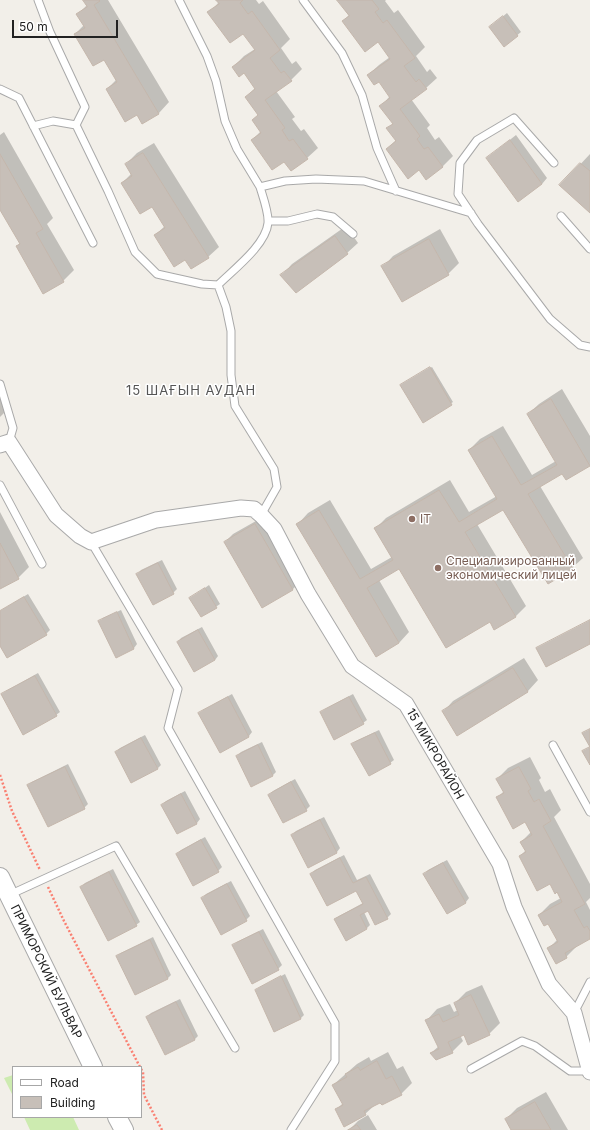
<!DOCTYPE html>
<meta charset="utf-8">
<style>
body{margin:0}
#map{position:relative;width:590px;height:1130px;overflow:hidden;background:#f2efe9;font-family:Inter,sans-serif}
canvas{display:block}
.legend{position:absolute;left:12px;top:1066px;width:130px;height:52px;box-sizing:border-box;background:#fff;border:1px solid #a7a7a7;margin:0;padding:5px 7px;list-style:none;font-size:12px;color:#222}
.legend li{display:flex;align-items:center;gap:8px;height:20px}
.legend b{width:20px;border:1px solid #a7a7a7}
.scale{position:absolute;left:12px;top:20px;width:106px;height:18px;box-sizing:border-box;border:2px solid #222;border-top:0;padding-left:5px;font-size:12px;line-height:14px;white-space:nowrap;color:#222;-webkit-text-stroke:3px #fff;paint-order:stroke}
</style>
<div id="map">
<canvas width="590" height="1130"></canvas>
<ul class="legend">
<li><b style="height:5px;background:#fff"></b>Road</li>
<li><b style="height:11px;background:#c7bfb8"></b>Building</li>
</ul>
<div class="scale">50 m</div>
</div>
<script>
const c = document.querySelector('canvas').getContext('2d');
c.lineJoin = 'round';
function fill(path, color) { c.fillStyle = color; c.fill(path, 'evenodd'); }
function stroke(path, color, width, dash) { c.strokeStyle = color; c.lineWidth = width; c.lineCap = dash ? 'butt' : 'round'; c.setLineDash(dash || []); c.stroke(path); }
function label(font, color, halo, rows, align = 'center') {
  c.font = font + ' Inter,sans-serif'; c.lineWidth = 3; c.setLineDash([]); c.textBaseline = 'middle'; c.strokeStyle = halo; c.fillStyle = color; for (const [text, x, y, turn = 0] of rows) {
    c.save(); c.translate(x, y); c.rotate((+turn || 0) * Math.PI / 180); c.textAlign = isNaN(turn) ? turn : align; if (halo) c.strokeText(text, 0, 0); c.fillText(text, 0, 0); c.restore();
  }
}
fill(new Path2D(`
 M13 1075V1096L4 1078Z
 M24 1117H73L79 1130H30Z`), '#cdebb0');
fill(new Path2D(`
 M84 0H108L169 102 159 113 142 122 137 114 107 89 117 79 104 59 75 34 84 25 78 14 87 5Z
 M217 0H256L259 4 263 1 290 39 281 48 292 64 296 61 302 69 291 80 276 91 295 117 292 119 301 131 304 129 318 148 307 158 284 160 252 140 261 131 253 120 258 115 246 97 255 88 244 72 233 67 244 56 255 49 243 33 209 13 219 2Z
 M338 0H386L385 1 394 13 398 10 425 47 416 56 427 72 430 69 437 78 426 88 411 99 430 125 427 128 435 140 439 137 453 156 442 167 419 169 387 149 396 140 388 129 393 123 381 106 390 96 379 81 368 75 379 65 390 57 378 41 343 21 349 15Z
 M507 13 521 32 504 46 490 27Z
 M4 132 53 218 47 224 74 270 63 281 17 246 20 243 0 208V135Z
 M516 135 547 178 542 184 487 158Z
 M154 143 219 247 208 257 186 259 155 235 165 226 152 205 122 183 132 173 126 164 137 153Z
 M590 154V212L561 185Z
 M346 226 358 243 347 253 282 275 292 264Z
 M440 229 459 263 448 274 402 300 383 267 393 256Z
 M432 367 453 402 423 421 402 384Z
 M562 389 590 436V465L567 479 562 472 540 486 583 558 572 568 504 508 477 524 526 606 515 617 490 621 399 568 379 580 409 632 399 643 298 524 308 513 330 500 371 569 392 557 375 529 386 518 450 480 469 512 497 496 469 450 480 439 503 426 532 475 556 461 528 414 539 404Z
 M0 395 8 409 0 417Z
 M0 512 29 567 18 578 0 588Z
 M263 517 300 582 292 590 225 542 233 534Z
 M162 560 177 589 173 593 138 574 141 570Z
 M209 585 220 604 202 616 191 598Z
 M28 594 50 630 46 634 0 644V611Z
 M121 610 137 644 134 648 116 656 100 622 103 618Z
 M202 627 218 656 215 660 178 642 181 638Z
 M524 658 538 680 528 691 457 735 443 712 453 701Z
 M38 673 60 712 56 715 2 695 6 691Z
 M232 694 252 732 249 736 220 751 200 713 203 710Z
 M353 694 367 720 363 723 321 713 325 709Z
 M379 730 394 760 390 763 352 744 356 741Z
 M145 735 161 765 158 768 116 752 120 748Z
 M262 742 276 772 273 775 252 785 237 756 241 752Z
 M530 757 541 778 539 780 545 792 550 789 561 810 554 817 590 884V898L586 902 590 910V938L577 946 566 957 548 949 558 939 549 923 539 915 550 904 561 898 551 883 520 856 526 850 521 842 531 832 525 821 497 798 504 791 497 779 508 768Z
 M68 764 88 804 84 808 28 785 32 782Z
 M295 779 310 806 306 810 269 795 273 791Z
 M185 791 200 819 197 823 177 833 162 805 166 801Z
 M324 817 340 848 337 852 308 866 292 835 296 831Z
 M205 837 222 867 218 871 177 854 181 850Z
 M344 855 357 880 370 874 391 914 387 918 368 910 364 912 370 925 367 928 346 939 335 919 339 916 363 903 356 889 311 874 315 870Z
 M447 860 469 898 466 902 447 912 425 874 428 870Z
 M113 869 140 922 136 925 81 887 85 883Z
 M231 881 250 916 246 920 203 898 206 894Z
 M263 929 282 965 278 969 233 946 237 942Z
 M153 937 171 975 168 978 135 994 117 956 121 953Z
 M285 974 304 1015 300 1019 256 990 260 987Z
 M482 985 500 1023 489 1034 464 1033 460 1035 463 1041 452 1052 431 1053 439 1046 427 1020 437 1009 450 1004 454 1012 458 1010 455 1003 466 992Z
 M180 999 198 1036 195 1039 165 1054 147 1017 151 1013Z
 M388 1052 397 1069 403 1066 412 1083 401 1094 375 1105 365 1114 337 1109 343 1103 333 1085 357 1064 369 1057 371 1061Z
 M546 1092 568 1130H513L506 1119 517 1108Z
 M368 1115 377 1130H349L358 1121Z`), '#0003');
const building = new Path2D(`
 M83 0H99L100 1 94 5 159 114 142 124 137 115 125 122 106 89 117 82 104 60 93 66 74 34 85 28 76 14 87 7Z
 M216 0H243L240 3 248 14 252 11 280 50 270 58 281 73 284 71 292 81 265 100 285 128 282 130 289 141 293 139 308 159 291 171 284 162 272 170 251 140 261 133 252 120 258 115 245 97 255 89 244 73 239 77 232 67 255 50 243 34 230 43 207 12 219 4Z
 M337 0H372L379 9 375 12 383 23 387 20 415 58 404 66 416 82 419 79 427 89 400 109 420 136 417 139 424 149 428 147 443 167 426 180 419 170 408 179 386 149 396 141 386 128 393 124 379 106 390 98 379 82 374 85 367 75 390 59 378 42 365 52 342 21 349 16Z
 M503 16 518 36 504 47 489 27Z
 M510 140 542 184 518 202 486 158Z
 M143 153 209 258 191 269 185 260 174 267 154 235 165 228 152 207 140 214 121 183 132 176 125 164Z
 M0 154 43 229 36 233 64 282 43 294 16 246 20 244 0 210Z
 M580 163 590 171V213L559 185Z
 M335 236 348 254 296 293 280 275Z
 M429 239 449 275 402 302 381 266Z
 M430 367 452 405 423 423 400 385Z
 M551 399 590 466 566 480 562 474 528 494 573 569 548 584 503 510 465 532 516 617 494 630 490 622 446 648 399 569 367 588 399 643 376 657 296 524 319 510 360 579 393 560 374 528 439 490 459 522 497 499 468 450 492 436 521 485 557 465 527 414Z
 M255 524 293 590 262 608 224 542Z
 M0 543 19 579 0 589Z
 M158 563 174 594 153 605 136 574Z
 M205 588 217 608 201 617 189 598Z
 M24 597 47 635 7 658 0 646V611Z
 M117 612 134 649 116 658 98 621Z
 M590 620V644L546 667 536 648Z
 M198 630 215 660 194 672 177 642Z
 M513 668 528 692 457 736 442 711Z
 M35 676 57 716 23 735 1 694Z
 M228 697 249 737 220 753 198 713Z
 M349 697 364 724 334 740 320 712Z
 M590 729V747L582 733Z
 M375 733 391 764 369 776 351 744Z
 M141 738 158 769 131 783 115 752Z
 M258 745 273 776 251 787 236 756Z
 M590 747V765L582 751Z
 M65 767 85 809 48 827 27 785Z
 M519 767 531 789 528 791 534 802 539 799 551 821 543 826 585 904 574 910 584 928 587 926 590 931V939L565 953 567 958 556 964 547 948 558 942 548 924 544 926 538 915 562 902 557 892 555 894 550 884 537 891 519 856 526 852 520 842 532 835 525 822 513 829 496 797 504 793 496 779Z
 M291 782 307 811 283 823 268 795Z
 M181 794 197 824 177 834 161 805Z
 M320 820 337 853 308 868 291 835Z
 M201 840 219 872 193 886 176 854Z
 M340 858 353 883 366 877 388 919 375 925 368 911 360 915 367 929 346 941 334 919 363 904 356 891 327 906 310 874Z
 M443 863 466 903 447 914 423 874Z
 M109 872 137 926 108 941 80 887Z
 M227 884 247 921 221 935 201 898Z
 M259 932 279 970 252 984 232 945Z
 M150 940 168 979 135 995 116 956Z
 M281 976 301 1019 274 1032 255 990Z
 M471 995 490 1035 468 1045 464 1035 448 1042 453 1053 436 1060 430 1053 439 1049 425 1020 439 1014 443 1022 459 1015 454 1003Z
 M176 1002 195 1040 165 1055 146 1017Z
 M377 1061 386 1079 392 1076 402 1095 382 1105 380 1103 364 1111 366 1115 344 1127 335 1109 343 1105 332 1085 347 1077 345 1074 358 1067 360 1070Z
 M535 1102 551 1130H511L505 1119Z
 M357 1125 361 1130H348Z`);
fill(building, '#c7bfb8');
stroke(building, '#c4b6ab', 1);
const service = new Path2D(`
 M38 0 50 32 85 107 76 125
 M179 0 207 56 216 81 225 121 237 149 260 187
 M303 0 342 53 362 95 377 148 396 191
 M0 89 19 98 93 243
 M33 126 53 121 76 125 108 191 135 252 157 274 202 284 218 285C233 270 266 245 268 223 269 213 263 197 260 187L285 181 316 179 364 181 471 213
 M554 163 514 118 477 140 460 163 458 194 478 224 550 319 580 345 590 347
 M561 216 590 249
 M268 221H288L317 214 333 217 353 234
 M218 285 226 307 231 331V375L235 406 274 469 277 487 261 515
 M0 384 13 428 9 442
 M0 485 42 564
 M91 542 178 689 168 728 335 1023V1061L291 1130
 M553 745 590 812
 M9 895 116 846 235 1048
 M574 1013 590 982
 M471 1069 522 1041 535 1046 570 1071H589`);
const minor = new Path2D(`
 M0 445 9 442 56 515 80 536 91 542 156 520 241 508 254 509 261 515 274 529 308 594 352 666 406 704 500 864 514 907 549 984 574 1013 590 1072`);
const tertiary = new Path2D(`
 M0 877 93 1067
 M117 1117 124 1130`);
stroke(service, '#a9a9a9', 9);
stroke(minor, '#a9a9a9', 17);
stroke(tertiary, '#a9a9a9', 20);
stroke(new Path2D(`
 M0 775 12 811 40 870
 M48 887 64 921 140 1067
 M141 1069 143 1072 144 1095 162 1130`), '#fa8072', 2.5, [2, 2]);
stroke(service, '#fff', 7);
stroke(minor, '#fff', 15);
stroke(tertiary, '#fff', 18);
for (const [x, y, r, color] of [
 [412,519,4,"#8d6e63"],
 [438,568,4,"#8d6e63"]
]) { const dot = new Path2D(); dot.arc(x, y, r, 0, 2 * Math.PI); c.fillStyle = color; c.fill(dot); stroke(dot, '#fff', 1.5); }
label('12px', '#785e54', '#fff', [
 ["IT",420,519],
 ["Специализированный",446,561],
 ["экономический лицей",446,575]
], 'left');
label('12px', '#222', '#fff', [
 ["15 МИКРОРАЙОН",435,754,60],
 ["ПРИМОРСКИЙ БУЛЬВАР",46,972,64]
]);
c.letterSpacing = '1px';
label('13px', '#555', '#fff', [
 ["15 ШАҒЫН АУДАН",191,391]
]);
c.letterSpacing = '0px';
</script>
